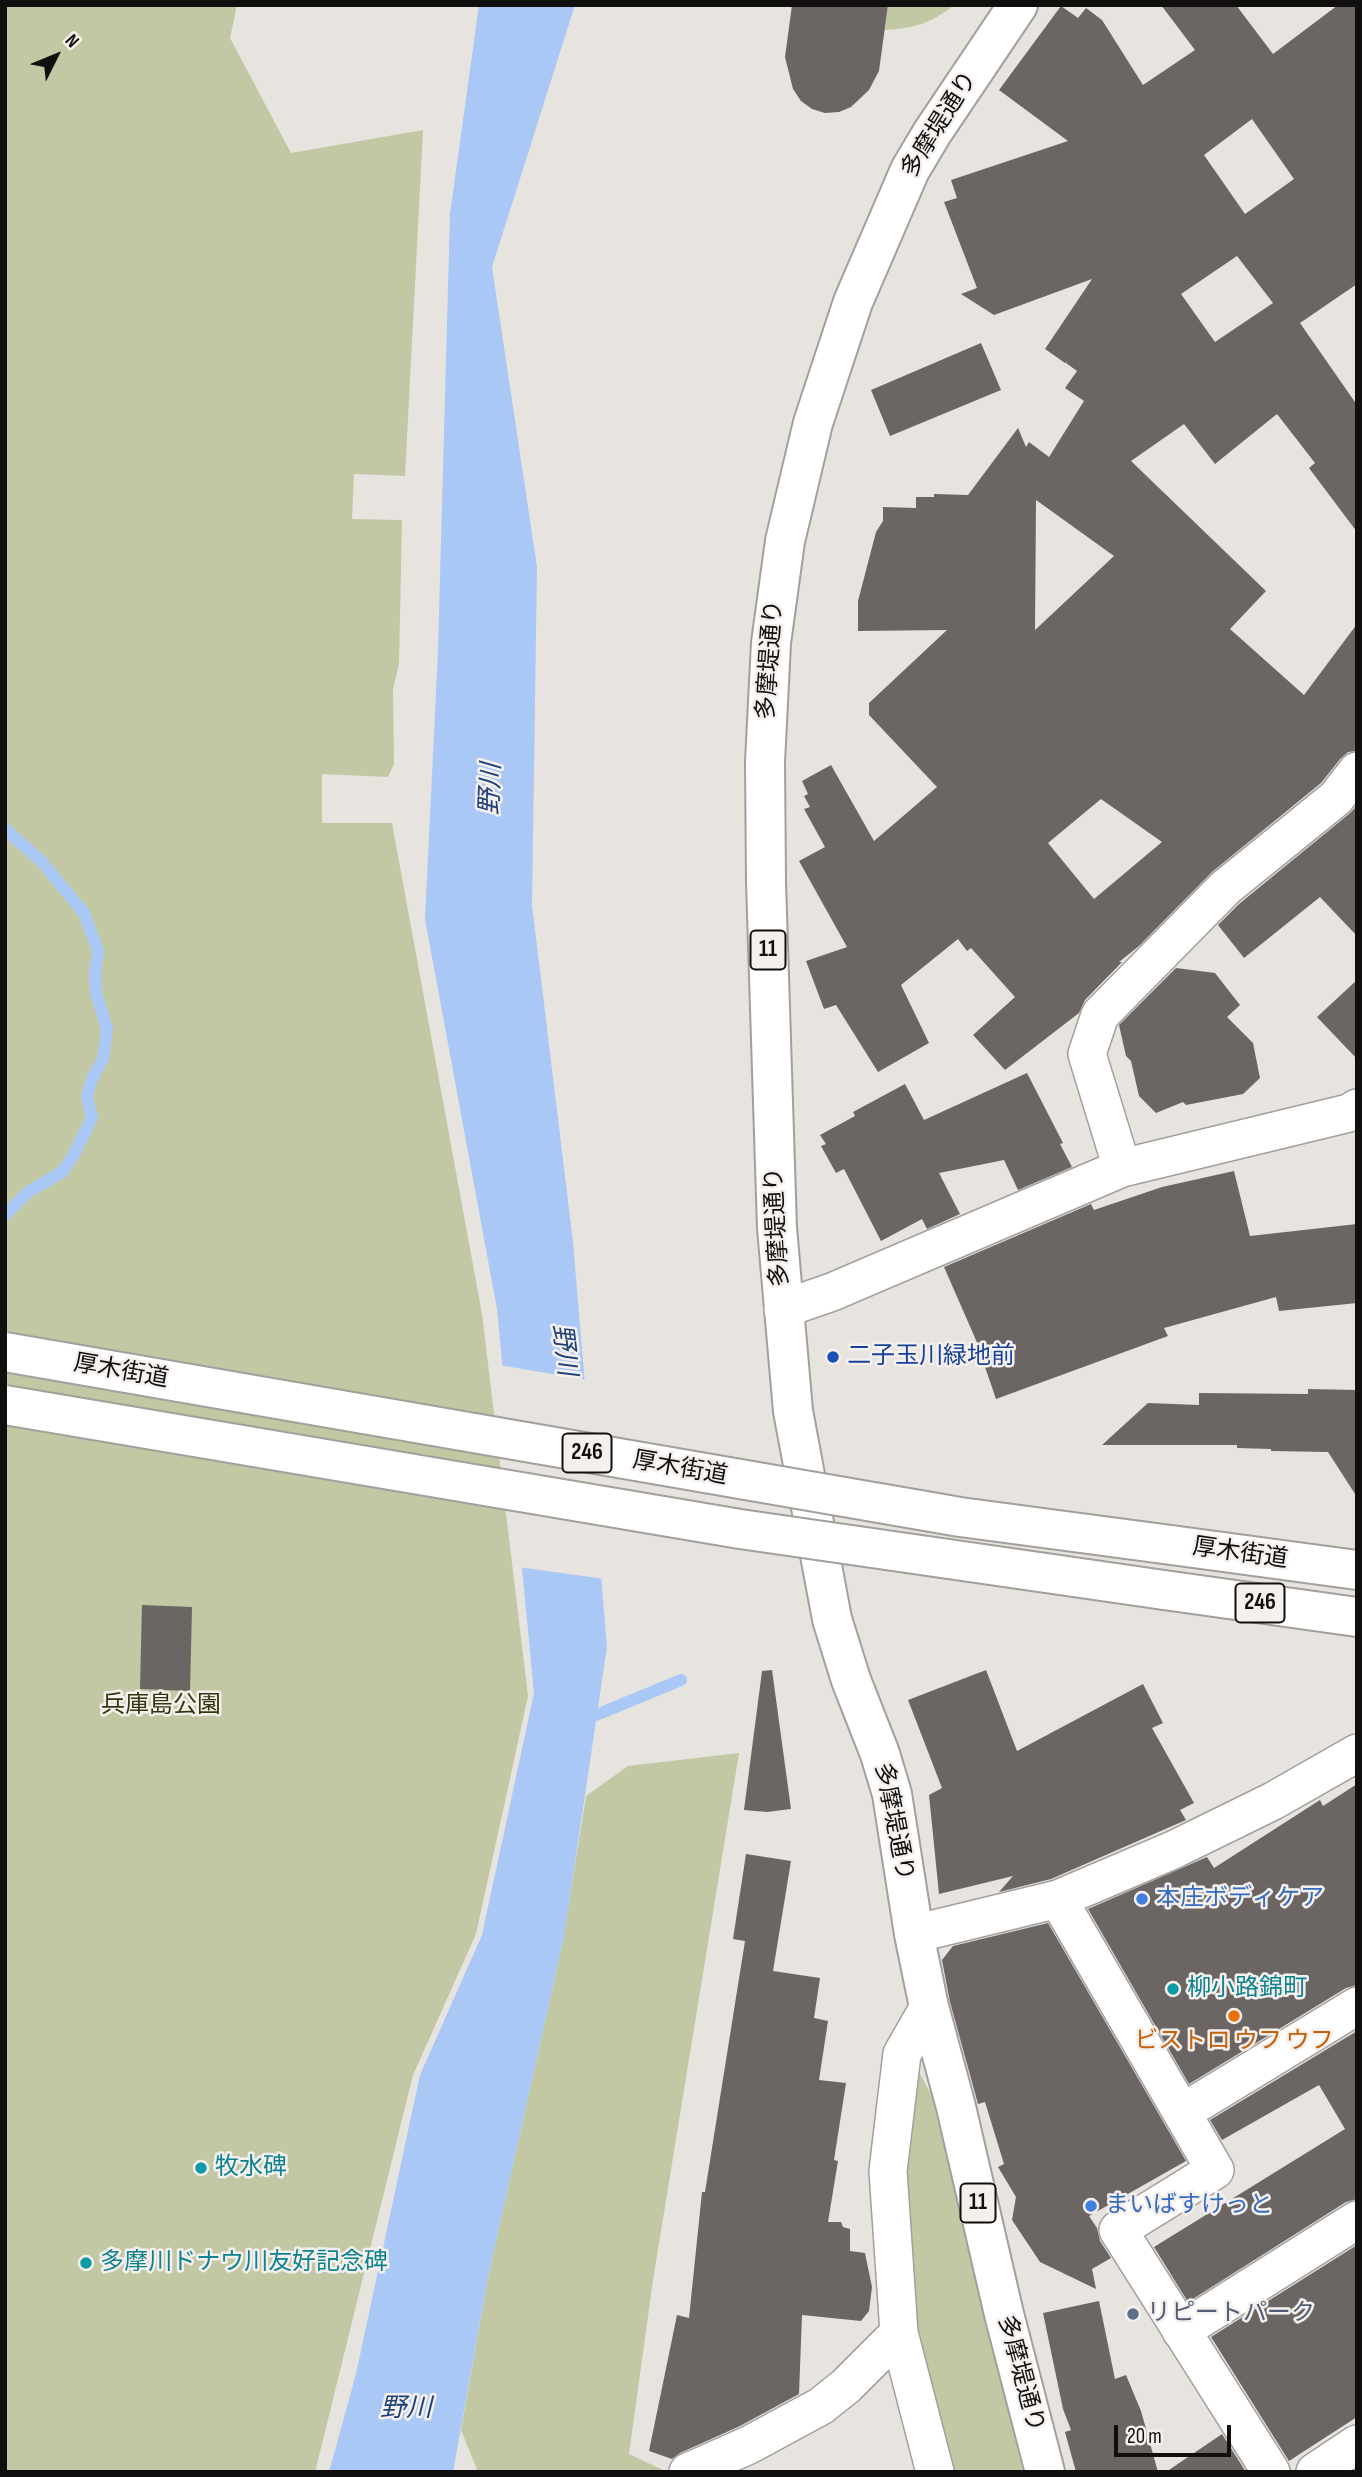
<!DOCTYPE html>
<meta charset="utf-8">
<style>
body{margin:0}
#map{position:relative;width:1362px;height:2477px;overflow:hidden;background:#e7e3df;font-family:"Sofia Sans Condensed",sans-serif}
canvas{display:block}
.frame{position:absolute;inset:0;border:7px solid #100f0e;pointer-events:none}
.north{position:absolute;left:21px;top:21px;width:70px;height:70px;-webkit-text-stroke:5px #f5f0ed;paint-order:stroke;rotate:47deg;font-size:19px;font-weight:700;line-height:28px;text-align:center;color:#100f0e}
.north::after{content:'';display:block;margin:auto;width:24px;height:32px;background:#100f0e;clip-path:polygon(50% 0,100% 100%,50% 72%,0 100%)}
.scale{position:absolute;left:1114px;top:2425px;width:117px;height:32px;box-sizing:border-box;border:4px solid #100f0e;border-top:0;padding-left:9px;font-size:21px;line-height:24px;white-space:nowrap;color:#100f0e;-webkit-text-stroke:5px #f5f0ed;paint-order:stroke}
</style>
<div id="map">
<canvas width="1362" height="2477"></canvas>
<div class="frame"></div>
<div class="north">N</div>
<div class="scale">20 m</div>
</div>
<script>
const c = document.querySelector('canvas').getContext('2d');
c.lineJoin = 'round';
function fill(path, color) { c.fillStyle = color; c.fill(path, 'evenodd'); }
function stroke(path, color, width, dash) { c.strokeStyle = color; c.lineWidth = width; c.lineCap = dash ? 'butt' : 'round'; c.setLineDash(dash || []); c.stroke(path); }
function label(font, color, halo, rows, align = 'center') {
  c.font = font + ' "Sofia Sans Condensed","Noto Sans JP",sans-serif'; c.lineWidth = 5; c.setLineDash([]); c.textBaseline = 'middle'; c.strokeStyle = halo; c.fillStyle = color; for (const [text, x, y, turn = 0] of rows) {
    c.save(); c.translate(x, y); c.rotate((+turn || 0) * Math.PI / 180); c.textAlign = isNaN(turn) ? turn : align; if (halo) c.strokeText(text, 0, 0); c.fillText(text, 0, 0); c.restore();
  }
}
fill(new Path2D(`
 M5 5H237L230 38 291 153 423 130 405 476 354 474 352 519 402 520 399 664 393 689 394 764 388 777 322 774V823H392L482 1314 528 1696 476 1934 413 2075 315 2472H5Z
 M888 5H954C930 24 914 28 885 30Z
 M739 1753 653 2280 629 2454 663 2470 662 2472H478L461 2430 488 2277 562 1945 586 1796 628 1766Z
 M917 2075H921L932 2097 1023 2472H947L918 2359 899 2211Z`), '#c2c8a4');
fill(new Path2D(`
 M479 5H575L492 267 537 567 532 905 573 1242 607 1647 564 1936 488 2277 453 2472H329L356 2374 420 2075 482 1935 534 1693 497 1309 425 919 438 651 450 214Z`), '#aac8f6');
fill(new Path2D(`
 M499 1365 588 1380 605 1579 518 1567Z`), '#e7e3df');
stroke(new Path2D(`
 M5 829 42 862 84 913 98 951 95 974 96 993 107 1029 103 1059 92 1079 87 1097 92 1118 73 1156 62 1172 28 1192 5 1215
 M584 1720 681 1680`), '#aac8f6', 12);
fill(new Path2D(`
 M792 5H888L879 71 869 90 851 107 839 112 825 113 812 109 801 101 793 89 785 57Z
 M1161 5H1236L1273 54 1338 5H1357V284L1300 323 1357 405V532L1309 468 1315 463 1277 414 1215 464 1184 424 1131 461 1266 591 1230 629 1304 695 1357 624V751L1348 752 1341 758 1321 783 1212 872 1139 946 1119 962H1122L1085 1000 1079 1013 1005 1070 973 1035 1015 997 971 948 967 951 958 939 901 985 929 1043 878 1072 836 1005 824 1009 806 961 847 947 799 861 825 847 804 809 810 807 804 796 808 794 802 781 831 765 874 841 937 787 869 715V703L947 630 858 631V601L876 532 883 521V507L916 508V497H934V494L968 495 1018 428 1026 447 1029 442 1049 457 1084 401 1065 388 1077 371 1066 363 1068 361 1065 363 1045 349 1092 279 994 315 961 294 977 288 944 202 957 198 951 180 1068 141 999 90 1061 6 1078 18 1086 8 1102 20 1143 85 1195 50ZM1252 119 1294 179 1245 214 1204 155ZM1237 256 1273 303 1215 342 1181 294ZM1036 500 1114 556 1035 630ZM1101 799 1162 842 1094 899 1048 843Z
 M981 343 1001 390 890 436 871 390Z
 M1357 806V936L1320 897 1244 958 1218 925 1239 904 1349 814Z
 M1176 968 1215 973 1240 1005 1227 1017 1253 1043 1260 1078 1243 1094 1186 1105 1183 1102 1156 1113 1139 1096 1131 1061 1126 1056 1119 1025Z
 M1357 980V1059L1317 1017Z
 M1027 1073 1063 1143 1060 1144 1072 1167 1018 1190 1004 1160 939 1173 960 1214 927 1229 922 1219 881 1241 844 1169 836 1173 821 1146 826 1144 820 1135 855 1116 853 1112 905 1084 924 1120Z
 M1234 1171 1250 1236 1357 1224V1303L1279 1311 1276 1297 1164 1328 1168 1336 996 1399 984 1364 986 1363 944 1267 1091 1204 1094 1210 1162 1187Z
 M1308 1389 1357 1390V1497L1328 1452 1271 1451V1449L1237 1448V1445H1102L1148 1403 1199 1405V1393L1308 1394Z
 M142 1605 192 1607 190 1691 140 1689Z
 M772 1670 791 1809 767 1812 744 1810 762 1671Z
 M986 1670 1017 1751 1143 1684 1163 1723 1152 1728 1194 1803 1180 1810 1186 1820 1051 1879 999 1892 1013 1876 939 1894 929 1795 942 1788 908 1700Z
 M1357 1784V1985L1346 1988 1189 2084 1088 1909 1207 1857 1214 1868 1320 1800 1323 1806Z
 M746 1854 791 1861 773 1971 820 1978 814 2018 828 2021 819 2080 846 2083 834 2160 838 2161 828 2222H841L843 2227 850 2229V2251L865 2253 872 2287 869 2311 861 2321 802 2315 799 2394 740 2426 680 2453 672 2459 649 2451 677 2315 689 2318 702 2192H705L745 1941 733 1939Z
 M1048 1923 1186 2161 1089 2216 1097 2228 1100 2241 1111 2258 1092 2269 1096 2289 1040 2262 1012 2220 1016 2197 998 2167 1004 2164 985 2102 978 2104 950 2002 942 1960 953 1946Z
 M1357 2031V2199L1346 2202 1188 2302 1154 2247 1345 2129 1319 2085 1222 2140 1210 2120Z
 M1357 2245V2417L1289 2461 1211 2337Z
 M1099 2301 1115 2379 1126 2375 1141 2411 1158 2472H1076L1065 2432 1071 2430 1063 2409 1043 2313Z
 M1222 2434 1246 2472H1166Z`), '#6b6664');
const minor = new Path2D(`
 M1122 1168 1087 1054 1100 1015 1225 888 1336 798 1357 771
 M783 1309 832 1292 1122 1168 1349 1113 1357 1108
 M1058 1899 1215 2170 1118 2230 1271 2472
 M914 1934 1058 1899 1173 1850 1273 1801 1357 1753
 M929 2007 902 2054 888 2171 899 2333 935 2472
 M1183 2112 1357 2006
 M1181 2331 1357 2220
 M688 2472 749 2445 821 2406 846 2386 899 2333
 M1315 2472 1357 2444`);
const major = new Path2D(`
 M1018 5 932 133 910 170 853 302 813 423 785 541 771 643 765 762 766 882 777 1228 793 1411 832 1619 851 1680 880 1754 892 1794 914 1934 929 2007 956 2107 1004 2314 1045 2472`);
const highway = new Path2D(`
 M1171 1545 1357 1570
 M1164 1590 1357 1617`);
stroke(minor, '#a39f9b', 40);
stroke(major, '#a39f9b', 42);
stroke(highway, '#a39f9b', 42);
stroke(minor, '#fff', 37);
stroke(major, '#fff', 38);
stroke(highway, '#fff', 38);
const highwayBridge = new Path2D(`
 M5 1352 960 1517 1171 1545
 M5 1405 740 1529 1164 1590`);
stroke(highwayBridge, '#a39f9b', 42, []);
stroke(highwayBridge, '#fff', 38);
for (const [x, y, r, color] of [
 [833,1357,7,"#1a4fb4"],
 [1142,1899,7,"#3f7fe0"],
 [1173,1989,7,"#0f9aa8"],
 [1234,2016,7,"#e8710a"],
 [201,2168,7,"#0f9aa8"],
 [1091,2206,7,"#3f7fe0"],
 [86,2263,7,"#0f9aa8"],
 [1133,2314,7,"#5c6f8a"]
]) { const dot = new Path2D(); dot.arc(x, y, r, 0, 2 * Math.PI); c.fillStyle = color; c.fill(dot); stroke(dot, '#f5f0ed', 2.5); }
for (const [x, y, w] of [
 [768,950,35],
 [587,1453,49],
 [1260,1603,49],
 [978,2203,35]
]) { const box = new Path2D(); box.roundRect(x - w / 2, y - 19.5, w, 39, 5); c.fillStyle = '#f5f0ed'; c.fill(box); stroke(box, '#100f0e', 2); }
label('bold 23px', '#100f0e', null, [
 ["11",768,950],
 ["246",587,1453],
 ["246",1260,1603],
 ["11",978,2203]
]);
label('24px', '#100f0e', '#f5f0ed', [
 ["多摩堤通り",940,125,-58],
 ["多摩堤通り",771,660,-86],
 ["多摩堤通り",778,1227,-93],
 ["厚木街道",121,1372,10],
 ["厚木街道",680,1469,10],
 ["厚木街道",1240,1554,8],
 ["多摩堤通り",893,1822,79],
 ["多摩堤通り",1020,2374,75]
]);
label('24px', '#164399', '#f5f0ed', [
 ["二子玉川緑地前",847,1357]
], 'left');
label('24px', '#32370d', '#f5f0ed', [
 ["兵庫島公園",161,1706]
]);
label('24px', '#366cbe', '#f5f0ed', [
 ["本庄ボディケア",1156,1899],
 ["まいばすけっと",1105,2206]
], 'left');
label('24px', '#0d838f', '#f5f0ed', [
 ["柳小路錦町",1187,1989],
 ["牧水碑",215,2168],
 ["多摩川ドナウ川友好記念碑",100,2263]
], 'left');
label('24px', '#c56008', '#f5f0ed', [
 ["ビストロ ウフ ウフ",1234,2042]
]);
label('24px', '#4e5e75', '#f5f0ed', [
 ["リピートパーク",1147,2314]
], 'left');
label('italic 26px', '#20427a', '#f5f0ed', [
 ["野川",492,789,-88],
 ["野川",563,1350,83],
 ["野川",406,2409]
]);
</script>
